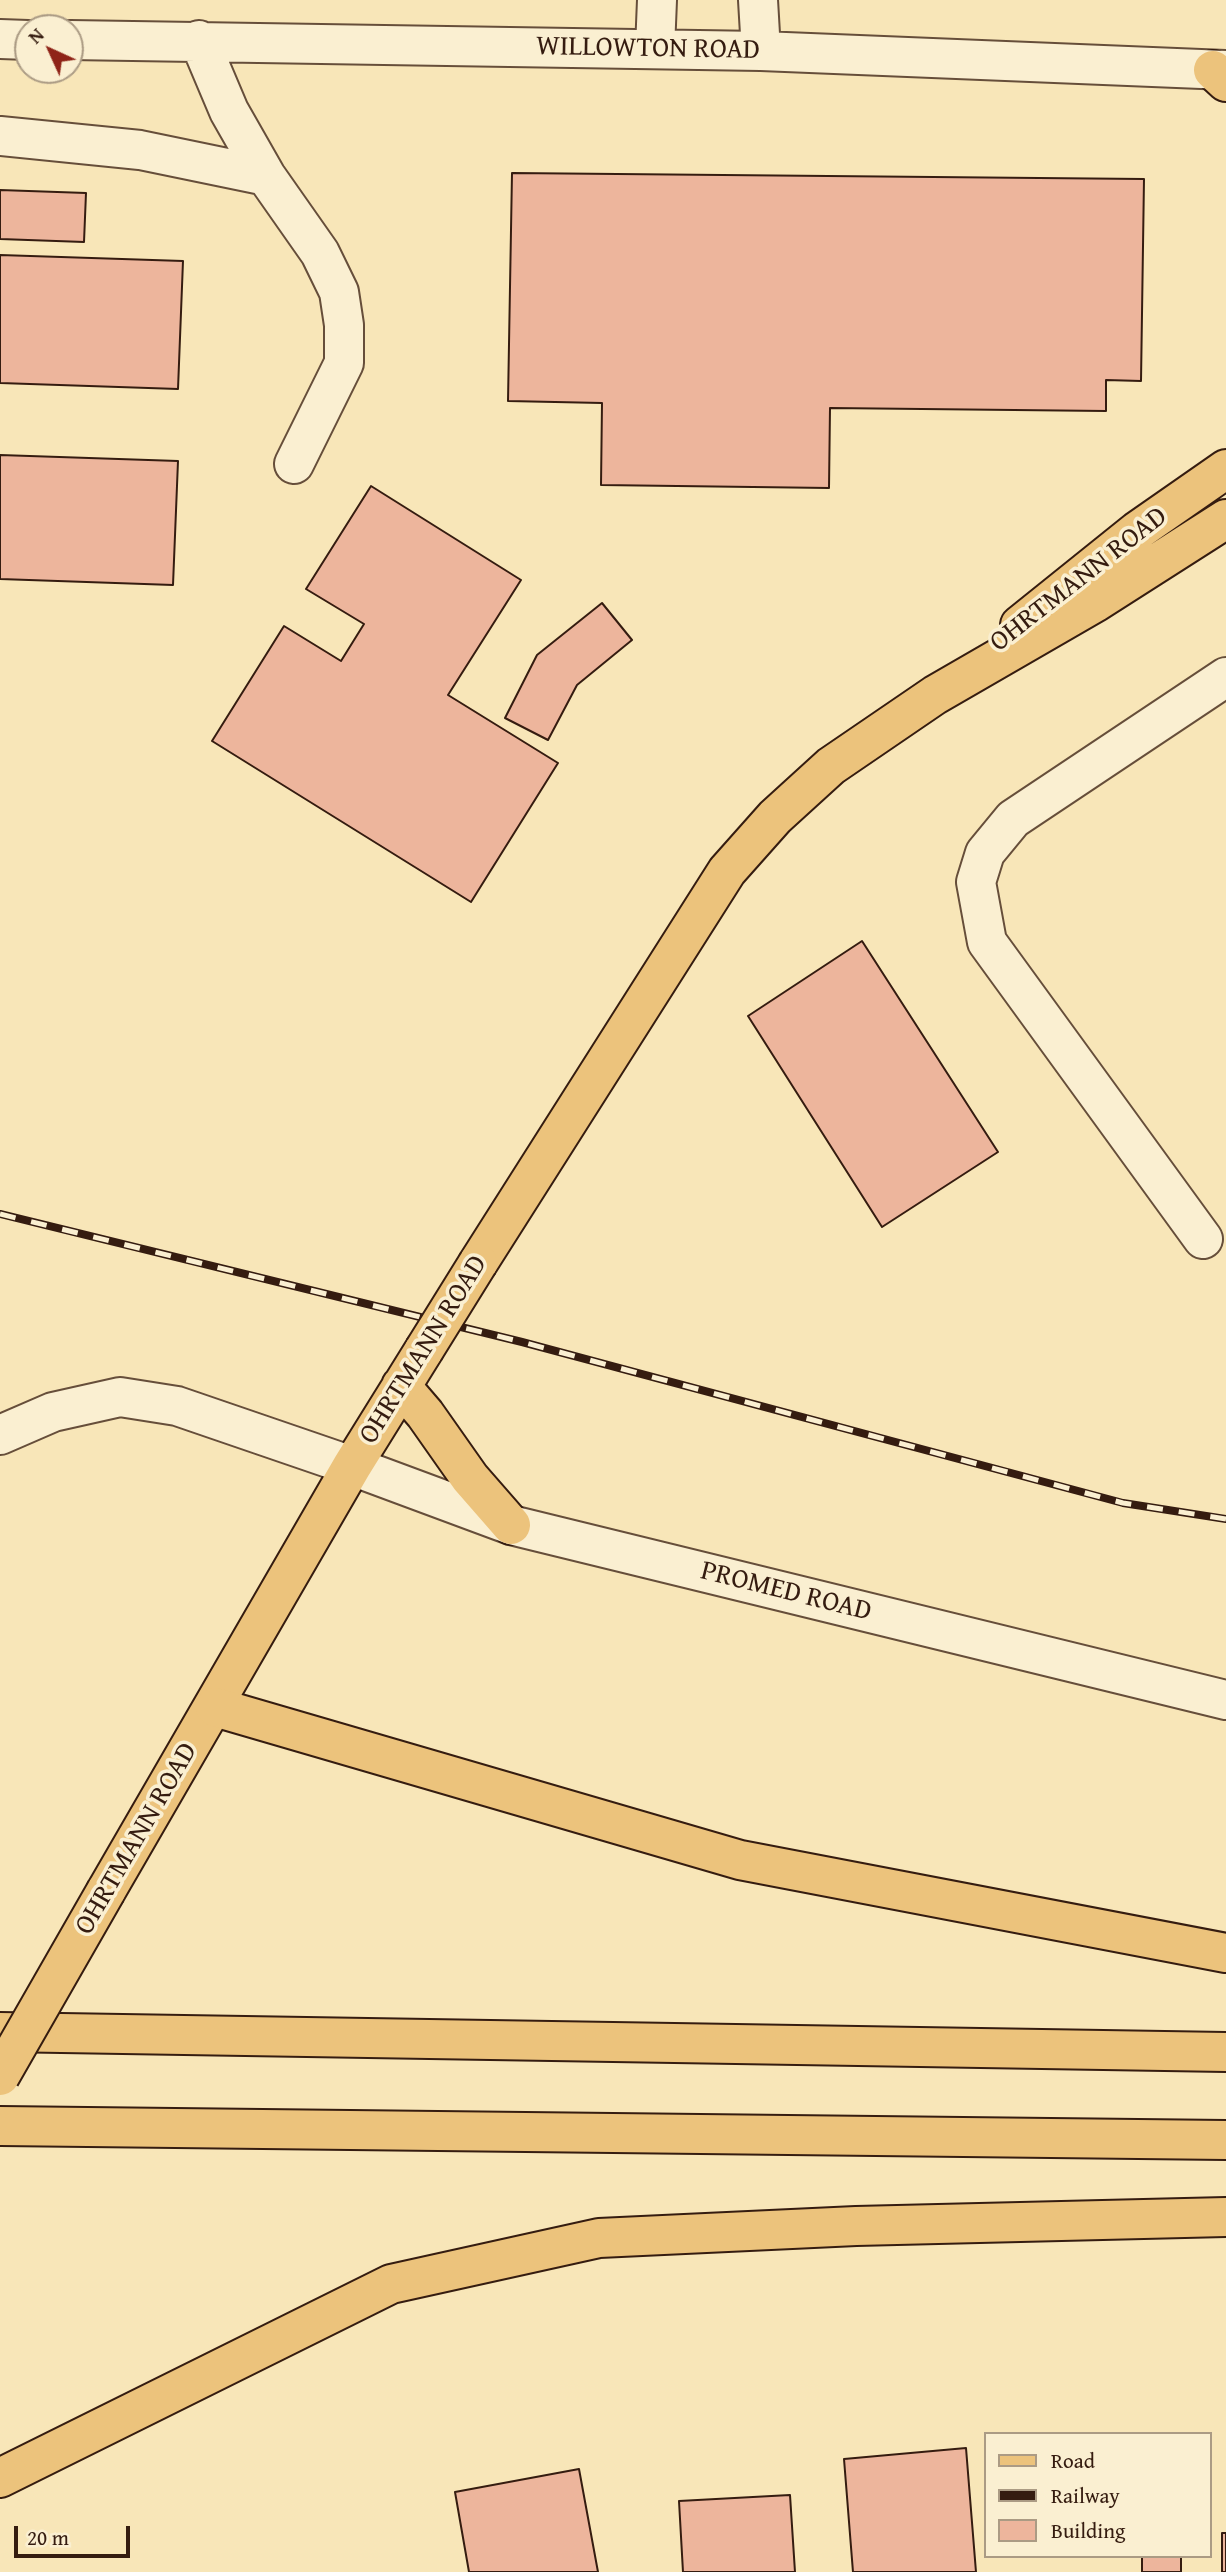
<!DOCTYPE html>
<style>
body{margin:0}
#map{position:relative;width:1226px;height:2572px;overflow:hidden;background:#f8e6b8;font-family:"Gentium Book Plus",serif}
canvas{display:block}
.legend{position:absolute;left:984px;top:2432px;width:228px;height:126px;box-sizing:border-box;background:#faefd1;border:2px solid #ab9b84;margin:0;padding:9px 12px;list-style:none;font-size:21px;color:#351c10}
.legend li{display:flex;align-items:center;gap:14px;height:35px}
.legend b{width:35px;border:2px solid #ab9b84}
.north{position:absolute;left:14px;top:14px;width:70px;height:70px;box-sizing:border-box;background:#faefd1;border:2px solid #ab9b84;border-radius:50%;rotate:315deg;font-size:19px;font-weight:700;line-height:28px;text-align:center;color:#351c10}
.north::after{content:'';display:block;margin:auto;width:24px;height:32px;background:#8f2418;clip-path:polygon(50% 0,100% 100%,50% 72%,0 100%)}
.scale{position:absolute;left:14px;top:2526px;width:116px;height:32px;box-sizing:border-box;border:4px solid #351c10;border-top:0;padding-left:9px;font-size:21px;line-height:24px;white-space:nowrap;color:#351c10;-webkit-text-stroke:5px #faefd1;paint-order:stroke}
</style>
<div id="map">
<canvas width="1226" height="2572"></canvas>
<ul class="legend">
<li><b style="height:9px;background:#ecc37c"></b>Road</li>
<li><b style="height:9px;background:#351c10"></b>Railway</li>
<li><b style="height:19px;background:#edb59c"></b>Building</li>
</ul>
<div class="north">N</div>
<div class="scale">20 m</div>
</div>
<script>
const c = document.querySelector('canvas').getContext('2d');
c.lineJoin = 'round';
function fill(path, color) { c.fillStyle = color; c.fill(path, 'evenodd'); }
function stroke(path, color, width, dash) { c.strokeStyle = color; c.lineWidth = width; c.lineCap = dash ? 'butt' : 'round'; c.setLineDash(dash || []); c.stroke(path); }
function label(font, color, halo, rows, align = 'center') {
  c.font = font + ' "Gentium Book Plus",serif'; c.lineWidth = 7; c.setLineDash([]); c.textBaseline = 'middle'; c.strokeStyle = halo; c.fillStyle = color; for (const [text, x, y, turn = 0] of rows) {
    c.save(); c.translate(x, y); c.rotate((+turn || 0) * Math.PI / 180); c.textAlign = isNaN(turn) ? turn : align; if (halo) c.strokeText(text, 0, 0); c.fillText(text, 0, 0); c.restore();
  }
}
const building = new Path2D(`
 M512 173 1144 179 1141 381 1106 380V411L830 408 829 488 601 485 602 403 508 401Z
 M0 190 86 193 84 242 0 239Z
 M0 255 183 261 178 389 0 383Z
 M0 455 178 461 173 585 0 579Z
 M371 486 521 580 448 695 558 763 471 902 212 741 284 626 341 661 364 624 306 589Z
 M602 603 632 640 577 685 548 740 505 718 537 655Z
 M862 941 998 1152 882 1227 748 1016Z
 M966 2448 976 2572H853L844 2459Z
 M579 2469 598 2572H469L455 2492Z
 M790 2495 795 2572H683L679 2501Z
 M1222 2533H1226V2572H1222Z
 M1142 2556H1181V2572H1142Z`);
fill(building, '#edb59c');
stroke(building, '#351c10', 2);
const minor = new Path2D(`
 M758 0 761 51
 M0 39 28 40
 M70 40 761 51 1226 70
 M199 40 229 111 266 176 320 253 339 292 344 325V363L294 464
 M655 49 657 0
 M0 136 140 150 266 176
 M1203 1239 987 942 976 882 985 853 1013 819 1226 677
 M0 1435 53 1412 120 1397 177 1406 352 1466 511 1525 1226 1700`);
const major = new Path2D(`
 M1213 70 1226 82
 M1020 625 1137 531 1226 469
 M478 1263 727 871 775 817 831 766 935 695 1096 602 1226 519
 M401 1386 425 1414 470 1478 511 1525
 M106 1891 352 1466 424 1350`);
const highway = new Path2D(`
 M215 1707 740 1860 1226 1953
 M0 2032 1226 2052
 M0 2126 1226 2140
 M0 2478 391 2284 599 2238 856 2226 1226 2217`);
stroke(minor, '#664e3a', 42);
stroke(major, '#351c10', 42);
stroke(highway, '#351c10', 42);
stroke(minor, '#faefd1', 38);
stroke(major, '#ecc37c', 38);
stroke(highway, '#ecc37c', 38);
const rail = new Path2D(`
 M0 1214 522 1342 1123 1503 1226 1519`);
stroke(rail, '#351c10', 8);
stroke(rail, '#faefd1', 5, [16]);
const majorBridge = new Path2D(`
 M424 1350 478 1263
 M0 2076 106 1891`);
stroke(majorBridge, '#351c10', 42, []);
stroke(majorBridge, '#ecc37c', 38);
label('28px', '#351c10', '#faefd1', [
 ["WILLOWTON ROAD",648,49,1],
 ["OHRTMANN ROAD",1079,580,-38],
 ["OHRTMANN ROAD",424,1350,-58],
 ["PROMED ROAD",786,1592,14],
 ["OHRTMANN ROAD",137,1839,-60]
]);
</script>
